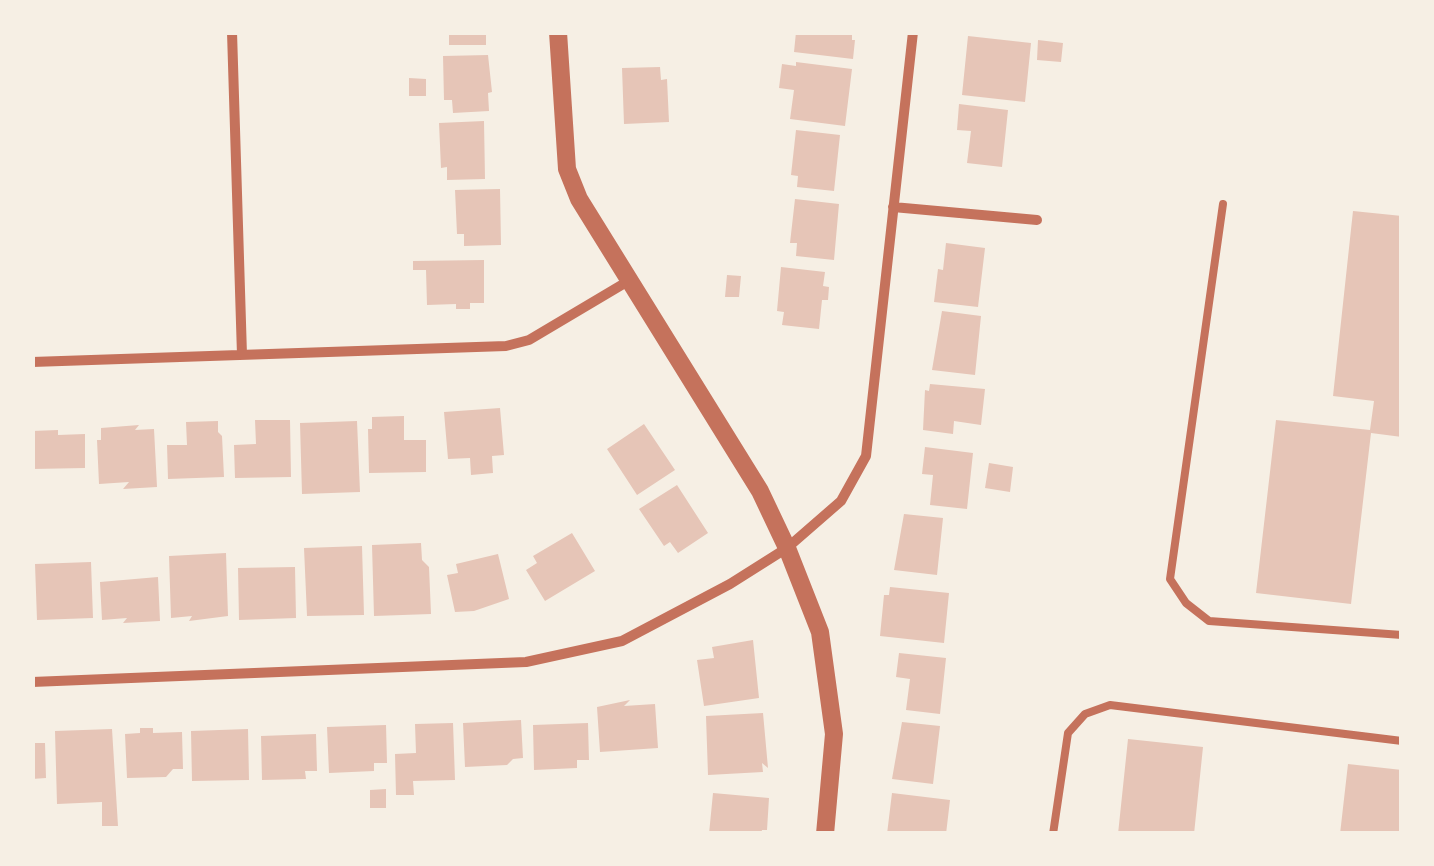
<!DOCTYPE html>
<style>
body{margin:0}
#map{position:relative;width:1434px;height:866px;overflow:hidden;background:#f6efe4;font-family:Spectral,serif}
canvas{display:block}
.frame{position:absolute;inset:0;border:35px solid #f6efe4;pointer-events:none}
</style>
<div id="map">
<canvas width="1434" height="866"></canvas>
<div class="frame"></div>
</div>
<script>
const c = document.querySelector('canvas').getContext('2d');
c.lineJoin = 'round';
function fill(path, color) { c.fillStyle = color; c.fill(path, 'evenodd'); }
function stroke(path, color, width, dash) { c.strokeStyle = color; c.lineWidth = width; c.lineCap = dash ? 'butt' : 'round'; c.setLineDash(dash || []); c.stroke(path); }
fill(new Path2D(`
 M449 32H486V45H449Z
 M796 32H852V40H855L853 59 794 52Z
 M968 36 1031 43 1025 102 962 95Z
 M1038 40 1063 43 1061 62 1037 60Z
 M488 55 492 92 488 93 489 111 453 113 452 100H444L443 56Z
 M796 62 852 69 845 126 790 119 794 90 779 88 782 64 796 66Z
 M660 67 661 80 667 79 669 122 624 124 622 68Z
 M409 78 426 79V96H409Z
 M959 104 1008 110 1002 167 967 163 971 131 957 130Z
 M484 121 485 179 447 180V167L441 168 439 123Z
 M796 130 840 135 834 191 797 187 798 176 791 175Z
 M500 189 501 245 464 246V234H457L455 190Z
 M795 199 839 204 834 260 796 256 797 243H790Z
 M1353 211 1402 216V437L1371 433 1351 604 1256 593 1276 420 1370 430 1374 401 1333 396Z
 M946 243 985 248 978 307 934 302 938 269 943 270Z
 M484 260V303H470V309H456V304L427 305 426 270H413V261Z
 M781 267 825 272 823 286 829 287 828 300H822L819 329 782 325 784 312 777 311Z
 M727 275 741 276 739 297H725Z
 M942 311 981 316 975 375 932 370Z
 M930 384 985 389 981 425 954 421 953 434 923 430 925 390 929 391Z
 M500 408 504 455 492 456 493 473 471 475 470 458 448 459 444 412Z
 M404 416V440H426V472L369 473 368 429H372V417Z
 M255 420H290L291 477 235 478 234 445 256 444Z
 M218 421V432L222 436 224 477 168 479 167 445H187L186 422Z
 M357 421 360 492 302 494 300 423Z
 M644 424 675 470 637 495 607 449Z
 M139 425 135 430 154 429 157 487 123 489 129 482 99 484 97 440H101V428Z
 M58 430V435L85 434V468L32 469V431Z
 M925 447 973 453 967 509 930 505 933 475 922 474Z
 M989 463 1013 467 1010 492 985 488Z
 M677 485 708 533 678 553 670 542 664 546 639 509Z
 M904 514 943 518 937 575 894 570Z
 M572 533 595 571 545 601 526 570 537 563 533 556Z
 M421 543 422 560 429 567 431 614 374 616 372 545Z
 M362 546 364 615 307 616 304 548Z
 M226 553 228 616 189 621 192 616 171 618 169 556Z
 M498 554 509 599 474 611 455 612 447 575 458 573 456 564Z
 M91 562 93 618 37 620 35 564Z
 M295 567 296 618 239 620 238 568Z
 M158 577 160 621 123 623 127 618 102 620 100 582Z
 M890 587 949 593 944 643 880 636 884 595H889Z
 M753 640 759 698 704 706 697 660 714 658 712 647Z
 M899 653 946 658 940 714 906 710 910 679 896 677Z
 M630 700 624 706 655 704 658 748 600 752 597 707Z
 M763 713 768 768 762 763 763 772 708 775 706 716Z
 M521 720 523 758 513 759 507 765 465 767 463 723Z
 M902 722 940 726 933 784 892 779Z
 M453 723 455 780 413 781 414 795H396L395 754 416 753 415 724Z
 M588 723 589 760H577V768L534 770 533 725Z
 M386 725 387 763H374V771L329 773 327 727Z
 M140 728H153V733L182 732 183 769H173L166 777 127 778 125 734 140 733Z
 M112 729 118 826H102V802L57 804 55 731Z
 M248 729 249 780 192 781 191 731Z
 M316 734 317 771H305L306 779 262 780 261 736Z
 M1128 739 1203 747 1194 834H1118Z
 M32 743H45L46 778 32 779Z
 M1348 764 1402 770V834H1340Z
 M386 789V808H370V790Z
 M713 793 769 798 767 830H762L761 834H709Z
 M892 793 950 800 946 834H887Z`), '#e6c5b7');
stroke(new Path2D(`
 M1223 204 1170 579 1186 603 1209 621 1402 635
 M1053 834 1068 733 1085 714 1110 705 1402 741`), '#c5725c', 8);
stroke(new Path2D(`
 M232 32 242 355
 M893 207 1037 220
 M32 362 506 346 529 340 630 280
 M32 682 526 662 622 641 730 584 787 548 841 501 866 456 913 32`), '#c5725c', 10);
stroke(new Path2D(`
 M558 32 567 169 579 199 760 491 787 548 820 632 834 734 825 834`), '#c5725c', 18);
</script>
